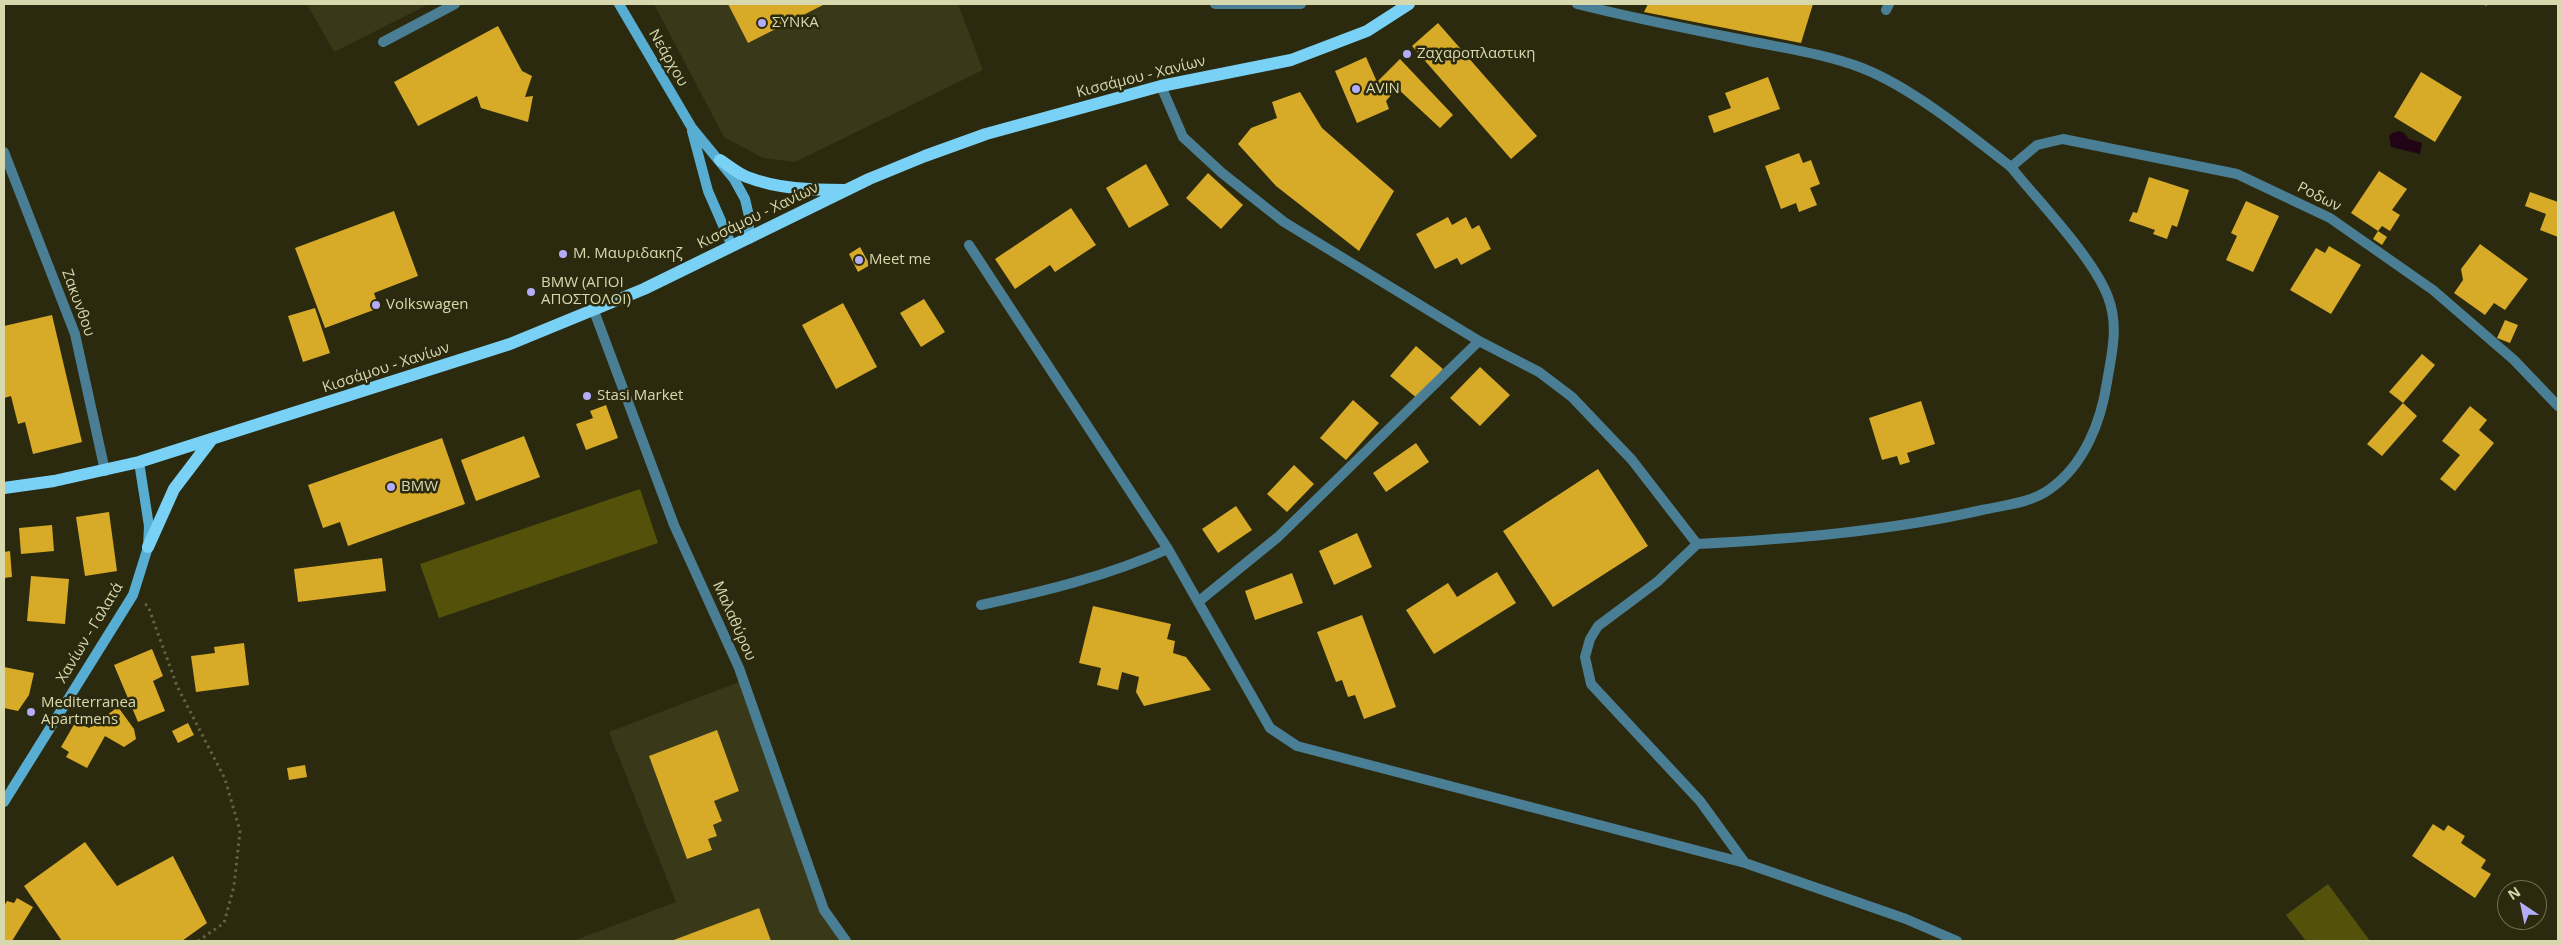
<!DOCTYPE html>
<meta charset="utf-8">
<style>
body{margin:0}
#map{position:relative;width:2562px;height:945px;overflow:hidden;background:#2b2a0f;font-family:"Open Sans",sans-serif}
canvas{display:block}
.frame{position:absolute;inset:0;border:5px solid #d8d8af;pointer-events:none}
.north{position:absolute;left:2497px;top:880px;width:50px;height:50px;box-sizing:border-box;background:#2b2a0f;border:1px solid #70704f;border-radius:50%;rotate:326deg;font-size:14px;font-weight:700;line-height:20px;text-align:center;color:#d8d8af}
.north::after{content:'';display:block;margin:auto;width:18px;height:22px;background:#b3adf9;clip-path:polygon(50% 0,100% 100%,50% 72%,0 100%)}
</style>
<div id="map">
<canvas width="2562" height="945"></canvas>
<div class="frame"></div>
<div class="north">N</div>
</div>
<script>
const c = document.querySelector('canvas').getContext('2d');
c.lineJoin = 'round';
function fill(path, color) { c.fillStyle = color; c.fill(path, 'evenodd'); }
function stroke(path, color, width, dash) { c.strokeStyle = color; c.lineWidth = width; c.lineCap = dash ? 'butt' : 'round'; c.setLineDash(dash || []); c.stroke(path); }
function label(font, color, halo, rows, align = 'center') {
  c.font = font + ' "Open Sans",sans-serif'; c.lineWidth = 5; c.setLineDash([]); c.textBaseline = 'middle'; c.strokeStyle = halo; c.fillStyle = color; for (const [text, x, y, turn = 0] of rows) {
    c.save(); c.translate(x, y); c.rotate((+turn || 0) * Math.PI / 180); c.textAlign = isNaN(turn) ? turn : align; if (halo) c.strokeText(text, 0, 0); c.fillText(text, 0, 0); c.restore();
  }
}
fill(new Path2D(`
 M307 4H429L334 52Z
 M654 4H958L983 70 795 162 763 158 724 137Z
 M739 682 822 900 844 941H573L676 902 609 732Z`), '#393819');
fill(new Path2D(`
 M640 489 658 543 439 618 420 564Z
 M2328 884 2370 941H2306L2286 915Z`), '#54510a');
fill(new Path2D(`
 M2399 131 2404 133 2409 139 2422 143 2420 154 2391 147 2389 136 2392 133Z`), '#210415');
fill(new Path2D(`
 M728 4H825L748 43Z
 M1648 4H1813L1801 43 1644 12Z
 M1438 23 1537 136 1511 159 1412 46Z
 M498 26 522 71 532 76 525 97 533 96 528 122 481 108 477 96 418 126 394 82Z
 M1366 57 1377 82 1400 59 1453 115 1440 128 1397 88 1386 101 1389 109 1357 123 1335 71Z
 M2421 72 2462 97 2435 142 2394 117Z
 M1768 77 1780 109 1714 133 1708 116 1731 108 1725 93Z
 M1300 92 1322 128 1394 191 1359 251 1276 186 1238 144 1251 128 1277 118 1272 102Z
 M1799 153 1803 163 1811 160 1820 184 1810 188 1817 205 1799 212 1796 203 1781 209 1765 166Z
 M1146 164 1169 205 1129 228 1106 188Z
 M2379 171 2407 189 2392 210 2400 215 2390 231 2382 226 2378 231 2351 213Z
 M1208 173 1243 205 1221 229 1186 198Z
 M2149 177 2189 190 2177 227 2172 225 2167 239 2153 234 2155 230 2129 221 2133 212 2137 213Z
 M2530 192 2558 202V237L2540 230 2546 214 2525 206Z
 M2246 201 2279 216 2253 272 2226 260 2237 236 2231 233Z
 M1071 208 1096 245 1055 272 1050 265 1015 289 995 259Z
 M394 211 418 276 374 293 379 308 325 328 295 248Z
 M1448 217 1452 225 1466 217 1472 229 1479 225 1491 249 1461 265 1457 258 1435 269 1416 234Z
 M2378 231 2387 237 2382 245 2373 239Z
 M2480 244 2528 279 2505 310 2494 303 2485 315 2454 293 2463 280 2461 269Z
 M2329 246 2361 265 2331 314 2290 290 2316 248 2325 253Z
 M860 247 870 265 858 272 849 254Z
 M924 299 945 332 921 347 900 313Z
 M843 303 877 367 836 389 802 325Z
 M315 308 330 353 303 362 288 316Z
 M52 315 82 442 33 454 25 422 18 424 11 396 4 398V326Z
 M2505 320 2518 325 2510 343 2497 338Z
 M1416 346 1443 369 1418 399 1390 376Z
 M2422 354 2435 365 2403 403 2389 392Z
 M1480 367 1510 395 1480 426 1450 398Z
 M1353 400 1379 423 1346 460 1320 438Z
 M1921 401 1935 444 1907 453 1910 462 1900 465 1897 456 1882 460 1869 418Z
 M2403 403 2417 416 2382 456 2367 444Z
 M606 405 618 438 586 450 576 424 593 418 590 411Z
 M2470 406 2487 420 2479 430 2494 443 2455 491 2440 479 2460 455 2442 441Z
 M524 436 540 477 476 501 461 460Z
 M442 438 465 504 348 546 340 522 323 528 308 485Z
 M1416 443 1429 462 1386 492 1373 473Z
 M1294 465 1314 484 1287 512 1267 494Z
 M1598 469 1648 546 1553 607 1503 531Z
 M1236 506 1252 530 1218 553 1202 529Z
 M109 512 117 571 85 576 76 517Z
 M52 525 54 551 21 554 19 528Z
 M1357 533 1372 567 1334 585 1319 551Z
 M10 551 12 577 4 578V552Z
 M382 558 386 591 298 602 294 569Z
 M1497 572 1516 603 1434 654 1406 610 1448 583 1457 597Z
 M1292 573 1303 603 1255 620 1245 591Z
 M31 576 69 579 65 624 27 621Z
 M1093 606 1171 624 1167 639 1175 641 1173 653 1186 657 1211 690 1144 706 1136 692 1139 677 1122 672 1118 690 1097 685 1101 668 1079 663Z
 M1362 615 1396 707 1364 719 1355 695 1348 697 1342 680 1336 682 1317 632Z
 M244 643 249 685 196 692 191 656 215 653 214 647Z
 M152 649 163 676 153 681 165 711 138 722 114 665Z
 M4 667 34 673 29 695 18 711 4 708Z
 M118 707 134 729 136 739 124 747 105 736 87 768 66 757 69 752 61 747 76 721 89 728Z
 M188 723 194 735 178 743 172 731Z
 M717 730 739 791 714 801 722 821 713 825 717 836 708 839 712 850 687 859 649 756Z
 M305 765 307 777 289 780 287 768Z
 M2433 824 2444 831 2448 825 2465 836 2461 843 2486 860 2481 868 2491 874 2475 898 2412 856Z
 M85 842 117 886 173 856 207 923 182 941H62L24 886Z
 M17 898 33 907 12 941H4V906L7 901 14 903Z
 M759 908 771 941H671Z`), '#d7aa28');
stroke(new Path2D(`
 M2485 4 2489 6
 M145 604 148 606 177 686 225 779 240 831 234 886 224 923 198 941`), '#636243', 3, [2.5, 4]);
stroke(new Path2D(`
 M1886 10 1889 4
 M383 42 455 4
 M981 605C1045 591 1108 576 1168 549`), '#4a7e94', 10);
stroke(new Path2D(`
 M1215 4H1301
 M1577 4C1632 18 1688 29 1744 40 1783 48 1825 54 1862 68 1911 87 1969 134 2011 167
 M1161 86 1183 137 1222 173 1284 222 1479 341 1539 372 1572 397 1632 460 1697 544 1657 582 1598 626 1590 639 1585 657 1591 684 1700 801 1745 863
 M4 152 75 334 105 471
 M969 245 1168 549 1270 728 1297 746 1745 863 1906 919 1957 941
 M594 311 674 525 739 668 824 910 846 941
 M1697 544C1793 539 1889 531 1982 510 2005 505 2031 503 2050 489 2084 465 2101 422 2107 382 2112 352 2119 326 2108 297 2093 257 2038 201 2011 167L2037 145 2063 139 2237 174 2330 218 2433 290 2514 360 2558 406
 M1198 602 1278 537 1479 341`), '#4a7e94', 10);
stroke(new Path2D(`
 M619 4 692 128 734 179 745 199 749 216V239
 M692 131 708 191 732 246
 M4 802 133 595 148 547 149 526 139 462`), '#57aed2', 10);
stroke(new Path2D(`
 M720 160C728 165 737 173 747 177 778 189 811 190 844 190
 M4 488 54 481 139 462 510 344 644 289 869 179 925 156 986 134 1161 86 1291 60 1367 31 1409 4
 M148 547 174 489 212 439`), '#7ad1f6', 12);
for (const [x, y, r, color] of [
 [762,23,5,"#b3adf9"],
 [1407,54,5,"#b3adf9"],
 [1356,89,5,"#b3adf9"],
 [563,254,5,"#b3adf9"],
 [859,260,5,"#b3adf9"],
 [531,292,5,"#b3adf9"],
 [376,305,5,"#b3adf9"],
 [587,396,5,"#b3adf9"],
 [391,487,5,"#b3adf9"],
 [31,712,5,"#b3adf9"]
]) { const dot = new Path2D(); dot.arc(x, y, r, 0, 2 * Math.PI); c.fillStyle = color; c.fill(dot); stroke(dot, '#2b2a0f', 2); }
label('15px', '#d8d8af', '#2b2a0f', [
 ["ΣΥΝΚΑ",772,23],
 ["Ζαχαροπλαστικη",1417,54],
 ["AVIN",1366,89],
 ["Μ. Μαυριδακηζ",573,254],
 ["Meet me",869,260],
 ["BMW (ΑΓΙΟΙ",541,283],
 ["ΑΠΟΣΤΟΛΟΙ)",541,300],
 ["Volkswagen",386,305],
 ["Stasi Market",597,396],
 ["BMW",401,487],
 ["Mediterranea",41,703],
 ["Apartmens",41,720]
], 'left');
label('15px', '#d8d8af', '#2b2a0f', [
 ["Νεάρχου",668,58,60],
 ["Κισσάμου - Χανίων",1141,77,-14],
 ["Ροδων",2319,197,27],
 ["Κισσάμου - Χανίων",758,216,-26],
 ["Ζακυνθου",78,303,70],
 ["Κισσάμου - Χανίων",386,368,-18],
 ["Μαλαθύρου",734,621,66],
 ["Χανίων - Γαλατά",90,633,-59]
]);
</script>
